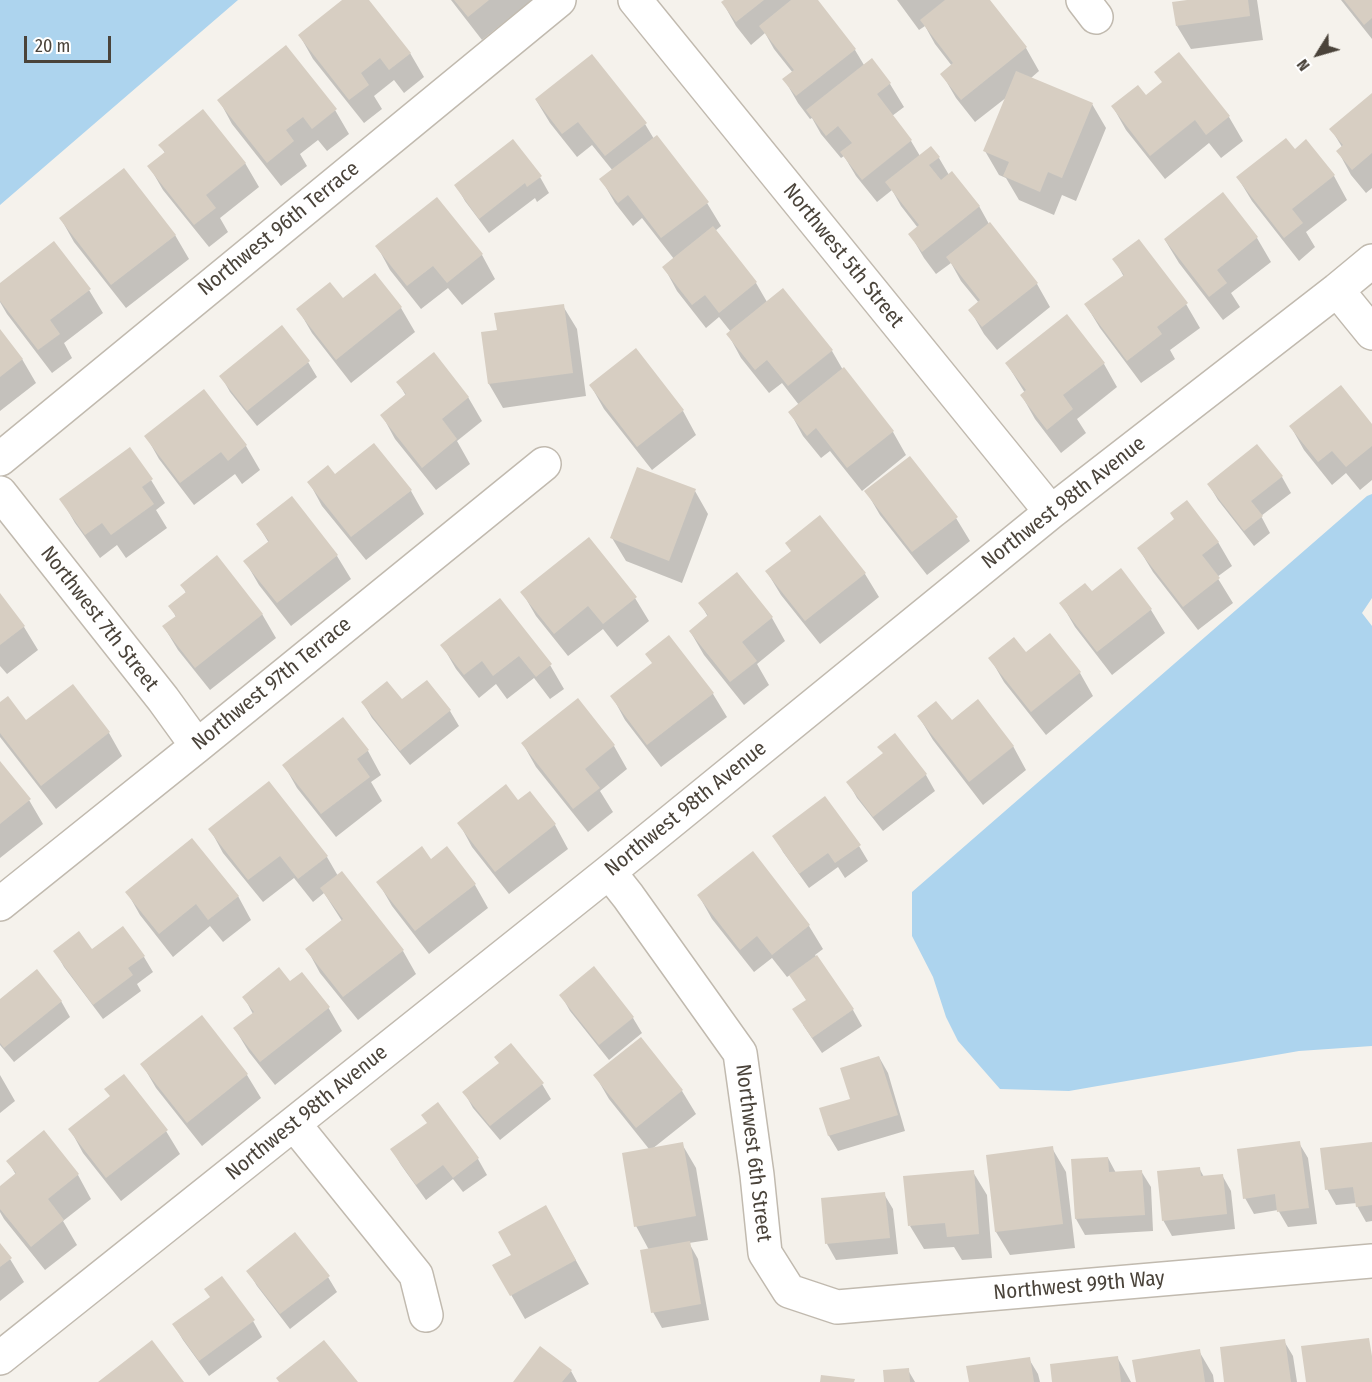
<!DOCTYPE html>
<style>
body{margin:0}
#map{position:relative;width:1372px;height:1382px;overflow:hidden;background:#f5f2ec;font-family:"Fira Sans Condensed",sans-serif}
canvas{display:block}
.north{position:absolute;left:1288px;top:24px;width:60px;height:60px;-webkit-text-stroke:4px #fff;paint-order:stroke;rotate:233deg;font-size:16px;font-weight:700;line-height:24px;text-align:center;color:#4a433a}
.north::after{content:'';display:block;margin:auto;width:21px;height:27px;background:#4a433a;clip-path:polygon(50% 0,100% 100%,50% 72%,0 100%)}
.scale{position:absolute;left:24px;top:36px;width:87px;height:27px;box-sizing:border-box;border:3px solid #4a433a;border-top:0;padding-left:8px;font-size:18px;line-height:21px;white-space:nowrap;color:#4a433a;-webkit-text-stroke:4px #fff;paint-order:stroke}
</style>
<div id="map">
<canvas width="1372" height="1382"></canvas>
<div class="north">N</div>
<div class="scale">20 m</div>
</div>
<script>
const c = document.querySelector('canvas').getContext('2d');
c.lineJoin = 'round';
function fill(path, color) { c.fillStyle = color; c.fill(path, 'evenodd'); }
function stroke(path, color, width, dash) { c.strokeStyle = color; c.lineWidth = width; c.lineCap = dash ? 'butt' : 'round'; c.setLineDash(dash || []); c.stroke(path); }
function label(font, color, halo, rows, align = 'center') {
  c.font = font + ' "Fira Sans Condensed",sans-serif'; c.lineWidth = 4.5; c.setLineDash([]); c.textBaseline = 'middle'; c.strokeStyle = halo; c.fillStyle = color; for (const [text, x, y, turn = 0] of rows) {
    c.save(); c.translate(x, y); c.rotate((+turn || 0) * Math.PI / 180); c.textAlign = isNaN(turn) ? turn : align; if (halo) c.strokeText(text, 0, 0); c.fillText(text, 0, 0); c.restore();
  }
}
fill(new Path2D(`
 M0 0H238L0 205Z
 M1372 494V598L1362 613 1372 626V1046L1299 1051 1069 1091 1000 1089 958 1041 946 1017 933 977 912 936V892L1367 496Z`), '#add4ee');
fill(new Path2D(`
 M344 0H367L410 53 424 77 404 93 394 80 374 96 382 109 364 123 313 59 300 36Z
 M451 0H532L482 40Z
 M726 0H816L855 50 864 65 871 60 890 84 904 107 892 116 911 141 920 156 939 158 949 175 979 206 989 224 1037 284 1050 307 997 350 984 334 970 310 979 303 961 281 951 263 936 274 924 258 910 234 918 228 901 206 892 190 877 202 856 176 844 156 841 158 821 134 812 118 810 119 798 103 784 79 793 73 774 49 765 33 751 45 736 26 723 3Z
 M897 0H988L1026 48 1039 71 1031 78 1092 104 1106 128 1076 201 1062 195 1054 215 1019 200 1006 178 999 175 985 151 1007 97 975 122 956 98 942 74 952 66 935 44 925 26 919 30Z
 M1189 0H1257L1263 40 1191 49 1177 26Z
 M1341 0H1372V39Z
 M1179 54 1229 117 1243 141 1221 158 1209 143 1165 179 1126 130 1113 107 1145 97 1163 83 1156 72Z
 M1372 95V188L1366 193 1351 175 1338 151 1342 147 1331 129Z
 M219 100 335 110 349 134 327 151 318 140 300 154 307 166 281 186 232 124Z
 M536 100 645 124 654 139 707 203 721 226 715 231 756 283 767 302 832 351 843 370 893 432 906 455 862 491 830 451 821 458 803 436 790 412 799 405 782 383 769 393 741 358 728 334 731 332 719 317 706 328 677 291 664 267 674 259 642 218 633 226 615 203 601 179 613 171 592 145 577 157 550 123Z
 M1306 141 1334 176 1347 200 1306 232 1315 247 1299 261 1252 201 1238 178 1294 151Z
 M160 145 245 163 259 187 220 218 228 232 209 247 163 190 149 166 165 153Z
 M540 177 549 193 537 202 535 198 489 233 465 201 456 185Z
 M1223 194 1257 238 1271 262 1231 293 1240 307 1223 320 1179 263 1165 240Z
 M437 199 482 255 495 279 462 305 448 288 421 309 390 270 377 246Z
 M61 219 175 235 189 259 126 308 74 242Z
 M1114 259 1186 304 1200 328 1170 350 1175 359 1141 383 1100 328 1086 305 1124 277Z
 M375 275 401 308 415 332 351 383 312 333 298 309 343 300Z
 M0 285 89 290 103 313 64 343 72 358 52 373 7 314 0 302Z
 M563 306 577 329 586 396 503 408 489 384 482 333 498 331Z
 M0 332 22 359 36 383 0 411Z
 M635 351 683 411 696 435 652 470 604 409 591 386Z
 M308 362 317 377 257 426 230 392 221 376Z
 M1007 364H1104L1117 387 1077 419 1086 433 1061 453 1035 419 1022 396 1025 393Z
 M398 382 468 397 482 421 457 441 470 464 436 490 395 439 382 415 406 396Z
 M204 391 246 446 260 470 242 484 235 474 194 505 159 459 146 436Z
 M1372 426V480L1360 490 1346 473 1332 485 1304 450 1291 427Z
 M335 476 411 491 424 514 366 560 322 506 309 482Z
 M1282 477 1291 493 1261 516 1270 533 1254 546 1218 500 1209 485Z
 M151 480 165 503 156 510 167 528 126 558 117 545 100 558 75 523 61 499Z
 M695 491 708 514 682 583 626 561 612 538Z
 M866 491 956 518 970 541 927 575 880 515Z
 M291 498 337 556 351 579 291 626 259 585 245 561 269 543 258 525Z
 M1218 542 1232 566 1217 577 1233 603 1198 630 1153 572 1139 549Z
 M787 544 865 574 879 597 820 644 781 595 767 572 792 552Z
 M1121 570 1151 610 1165 633 1112 675 1075 627 1061 603 1091 593Z
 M182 585 262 614 276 638 210 690 178 650 164 627 176 617 170 606 186 593Z
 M522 592 635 598 649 621 617 647 603 629 568 656 536 616Z
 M0 596 24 627 38 650 7 674 0 666Z
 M499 600 550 665 564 689 550 699 534 678 507 699 496 684 479 698 456 669 442 645Z
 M700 603 772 618 785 641 757 664 769 685 744 705 704 655 690 631 708 617Z
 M1026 654 1080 673 1093 696 1046 735 1004 682 990 658Z
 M713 694 727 717 661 767 625 720 612 696Z
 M402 701 450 711 459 726 410 765 372 718 363 703Z
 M0 704 26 722 109 733 122 756 56 809 0 737Z
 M919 717 951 722 1013 746 1026 770 983 805 933 740Z
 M342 719 368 751 381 775 371 782 382 801 336 837 297 788 284 765Z
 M895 735 926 775 935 791 883 831 857 798 848 782 884 754 879 747Z
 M523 744 614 746 627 769 600 791 613 812 588 832 536 767Z
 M0 763 29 800 43 824 0 858Z
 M269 783 327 857 338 876 403 951 416 974 358 1020 320 973 307 949 342 921 324 893 313 902 294 878 263 902 223 853 210 829Z
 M518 802 555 825 568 849 509 894 472 847 459 823Z
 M774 836 859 846 868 861 845 878 838 867 809 888 783 852Z
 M431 861 475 885 488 908 429 954 392 906 378 882Z
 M127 892 238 896 251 920 223 942 210 926 173 957 140 915Z
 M699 896 809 926 823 949 815 955 853 1010 862 1026 822 1053 803 1025 807 1001 790 975 787 977 772 958 754 972 712 919Z
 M55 951H92L144 957 153 972 137 984 141 991 103 1019 64 967Z
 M594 968 633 1018 642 1033 609 1060 570 1011 561 995Z
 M290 983 328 1007 342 1031 275 1085 249 1052 235 1029 253 1014 244 997Z
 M0 1000 61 1001 70 1017 14 1062 0 1045Z
 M201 1017 247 1075 261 1098 202 1146 156 1088 142 1064Z
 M641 1039 682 1091 696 1114 652 1149 682 1144 696 1168 708 1240 689 1243 698 1259 709 1320 662 1328 653 1312 649 1250 636 1226 649 1149 609 1099 595 1075Z
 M495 1057 542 1084 551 1099 500 1140 473 1108 464 1092 500 1064Z
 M879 1057 888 1073 905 1131 838 1151 829 1136 821 1109 852 1100Z
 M0 1075 15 1101 0 1113Z
 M106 1089 166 1131 180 1154 121 1201 83 1153 70 1129 111 1097Z
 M438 1104 478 1159 487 1175 463 1192 453 1179 426 1200 401 1165 392 1150 428 1124Z
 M44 1132 78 1175 91 1199 63 1221 77 1245 45 1270 4 1219 0 1212V1188L16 1175 8 1161Z
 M1299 1143 1308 1158 1317 1224 1288 1227 1278 1210 1254 1214 1245 1198Z
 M1372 1143V1221L1366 1222 1357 1206V1203L1336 1205 1327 1189Z
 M1052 1148 1066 1172 1075 1248 1010 1255 996 1232Z
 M1108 1158 1116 1173 1141 1171 1151 1187 1153 1231 1085 1235 1076 1219 1073 1161Z
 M1199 1168 1204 1177 1222 1175 1231 1191 1235 1229 1172 1236 1163 1220Z
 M973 1172 987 1195 992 1258 962 1260 954 1247 924 1249 910 1226Z
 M884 1194 893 1209 898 1254 836 1260 827 1244 823 1199Z
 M559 1230 589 1284 525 1319 494 1265Z
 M0 1245 10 1259 24 1282 0 1301Z
 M248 1271 328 1277 337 1292 290 1329 257 1286Z
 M222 1278 253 1321 262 1337 209 1376 183 1340 174 1325 211 1298Z
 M1284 1341 1293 1356 1297 1382H1226Z
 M1199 1351 1213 1375 1214 1382H1137Z
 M1117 1357 1131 1382H1054Z
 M1029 1359 1038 1374 1040 1382H970Z
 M908 1370 915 1382H886Z
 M571 1371 577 1382H515Z`), '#0003');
fill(new Path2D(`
 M342 0H369L411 53 389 70 380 58 361 73 369 85 349 100 298 35Z
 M454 0H489L468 17Z
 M724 0H764L736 22 721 2Z
 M791 0H818L856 49 796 96 782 79 794 70 759 26Z
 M945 0H990L1027 47 961 100 940 74 953 63 920 20Z
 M1187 0H1248L1250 16 1176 26 1172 2Z
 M1344 0H1372V18L1364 25Z
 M286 45 337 109 312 129 303 117 286 130 294 141 267 163 217 100Z
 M1179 52 1230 116 1206 135 1195 120 1150 156 1111 106 1138 85 1146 95 1162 82 1154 72Z
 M592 54 647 123 605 156 578 122 562 134 535 99Z
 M872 58 891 83 877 94 912 140 862 180 840 152 852 143 838 126 826 136 806 110Z
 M1016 71 1093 103 1062 178 1048 172 1040 192 1003 176 1009 162 983 151Z
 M1372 93V153L1352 170 1336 151 1343 145 1329 129Z
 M203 109 246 163 206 195 216 208 194 225 147 166 165 152 158 145Z
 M657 135 709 202 661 238 628 195 618 203 599 179Z
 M1286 138 1295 149 1306 139 1335 175 1292 209 1303 223 1284 238 1236 177Z
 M513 139 542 176 527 187 525 183 479 219 454 185Z
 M931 146 940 157 929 165 941 180 952 171 980 206 922 252 908 234 919 225 885 182Z
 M124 168 176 235 111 285 59 218Z
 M1223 192 1258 237 1217 270 1227 283 1209 297 1164 239Z
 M437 197 483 254 447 283 433 266 407 286 375 246Z
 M990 222 1038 283 982 327 968 310 980 300 946 257Z
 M713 226 757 282 719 313 705 295 692 305 662 267Z
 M1139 239 1188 303 1157 327 1162 334 1127 361 1084 304 1124 275 1112 259Z
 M54 241 91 289 50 320 60 334 38 350 0 301V283Z
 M375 273 402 307 336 360 296 309 330 282 343 298Z
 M783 288 833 350 788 386 767 360 755 370 726 334Z
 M564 304 573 373 488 384 481 332 497 330 494 313Z
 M1067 314 1105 363 1063 395 1073 409 1047 430 1020 395 1026 390 1005 363Z
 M282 325 310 361 247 411 219 376Z
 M0 329 23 359 0 377Z
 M636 348 684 410 637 447 589 385Z
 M434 352 469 397 442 419 457 439 422 468 380 415 406 394 396 382Z
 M844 367 894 431 847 468 816 428 807 436 788 412Z
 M1341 385 1372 424V446L1346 467 1332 451 1318 462 1289 426Z
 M204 389 247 445 228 461 221 452 180 483 144 436Z
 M374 443 412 490 351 537 307 482 328 465 335 474Z
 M1257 444 1283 476 1251 501 1263 516 1244 531 1207 484Z
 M130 447 153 479 142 487 154 504 111 535 102 523 85 535 59 499Z
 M910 456 958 517 912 552 864 491Z
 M637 467 696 489 669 561 610 538Z
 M292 496 338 555 277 603 243 561 269 541 256 524Z
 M1187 500 1219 542 1202 555 1220 578 1183 607 1137 548 1174 519 1170 513Z
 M820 515 866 573 805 621 765 571 791 551 785 543Z
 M589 537 637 597 603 624 588 606 554 634 520 592Z
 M217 555 263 614 195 668 162 626 176 616 168 606 186 592 180 585Z
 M1121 568 1152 609 1097 652 1059 603 1085 583 1092 591Z
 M737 572 773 617 742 642 757 661 730 682 689 631 708 615 698 603Z
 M0 593 25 626 0 645Z
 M500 598 552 664 536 677 519 656 493 676 482 661 464 675 440 645Z
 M1050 633 1081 672 1031 712 988 658 1014 637 1026 652Z
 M669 635 714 693 647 745 610 696 652 663 645 654Z
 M427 680 451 710 400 751 361 702 387 681 402 699Z
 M73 684 110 732 41 786 0 733V702L8 696 26 720Z
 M578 698 615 745 585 769 600 788 573 809 521 743Z
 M978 699 1014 746 969 782 917 716 936 701 952 720Z
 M343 717 369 750 357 759 370 777 321 814 282 765Z
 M895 733 927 774 873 817 846 782 883 753 877 747Z
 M0 761 31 799 0 824Z
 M269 781 328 856 298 879 280 856 248 880 208 829Z
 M506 784 518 800 530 791 556 824 495 872 457 823Z
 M825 796 861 845 835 863 828 853 799 874 772 836Z
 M192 838 239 896 208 920 196 904 159 934 125 892Z
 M422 846 431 859 447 846 476 884 415 931 376 882Z
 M753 851 810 925 772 955 757 936 740 950 697 895Z
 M342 871 404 950 343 997 305 949 343 919 320 888Z
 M123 926 145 956 128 968 133 975 93 1005 53 951 79 931 92 949Z
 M817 955 854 1009 812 1038 792 1009 806 1000 789 975Z
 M594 966 634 1017 599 1045 559 995Z
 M279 967 290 981 302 972 330 1007 260 1062 233 1028 254 1012 242 997Z
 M37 969 62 1001 4 1048 0 1043V999Z
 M202 1015 248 1074 187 1123 140 1064Z
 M641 1037 683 1090 636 1128 593 1075Z
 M511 1043 544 1083 490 1126 462 1092 499 1063 494 1057Z
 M879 1056 898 1115 828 1136 819 1108 850 1099 840 1068Z
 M124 1074 168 1130 106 1178 68 1129 110 1096 104 1089Z
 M438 1102 479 1158 453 1178 443 1165 416 1185 390 1149 427 1123 421 1115Z
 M44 1130 79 1174 48 1199 64 1220 31 1247 0 1209V1186L16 1173 6 1161Z
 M1300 1141 1309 1208 1277 1212 1275 1194 1243 1199 1237 1149Z
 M683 1142 696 1216 634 1227 622 1153Z
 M1372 1142V1205L1356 1207 1353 1187 1325 1190 1320 1148Z
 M1053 1146 1063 1224 995 1232 986 1155Z
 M1108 1157 1109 1172 1142 1170 1145 1215 1075 1219 1071 1159Z
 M1200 1167 1201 1176 1223 1174 1227 1214 1162 1221 1157 1171Z
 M974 1170 979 1234 947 1237 945 1223 908 1226 903 1176Z
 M885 1192 890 1238 825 1244 821 1198Z
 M546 1205 576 1260 510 1296 492 1265 511 1255 498 1232Z
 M295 1232 330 1276 280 1314 246 1271Z
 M690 1241 701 1304 651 1313 640 1250Z
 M0 1243 12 1258 0 1267Z
 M222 1276 255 1320 199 1361 172 1324 210 1297 204 1289Z
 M1369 1338 1372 1356V1382H1306L1301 1346Z
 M1285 1339 1291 1382H1224L1220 1347Z
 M152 1340 184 1382H98Z
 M324 1340 358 1382H279L276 1378Z
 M540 1346 572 1370 562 1382H513Z
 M1200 1349 1205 1382H1136L1132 1360Z
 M1118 1356 1121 1382H1052L1050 1364Z
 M1030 1357 1034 1382H969L966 1366Z
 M909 1368 910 1382H884L883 1370Z
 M821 1375 855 1379 854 1382H820Z`), '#d7cec2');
const street = new Path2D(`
 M635 0 1051 512
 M1083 0 1096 17
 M1337 290 1372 333
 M0 459 559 0
 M0 493 163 699 197 746
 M609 872 628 896 740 1053 757 1175 765 1253 789 1291 837 1307 1372 1261
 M0 904 197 746 544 464
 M294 1124 416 1275 426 1315
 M0 1358 609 872 1051 512 1337 290 1372 261`);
stroke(street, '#c1baaf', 36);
stroke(street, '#fff', 33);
label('21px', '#4a433a', '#fff', [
 ["Northwest 96th Terrace",279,229,-39],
 ["Northwest 5th Street",843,256,51],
 ["Northwest 98th Avenue",1064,503,-38],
 ["Northwest 7th Street",99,619,52],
 ["Northwest 97th Terrace",272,684,-39],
 ["Northwest 98th Avenue",686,809,-39],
 ["Northwest 98th Avenue",307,1113,-39],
 ["Northwest 6th Street",753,1153,83],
 ["Northwest 99th Way",1079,1286,-5]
]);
</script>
